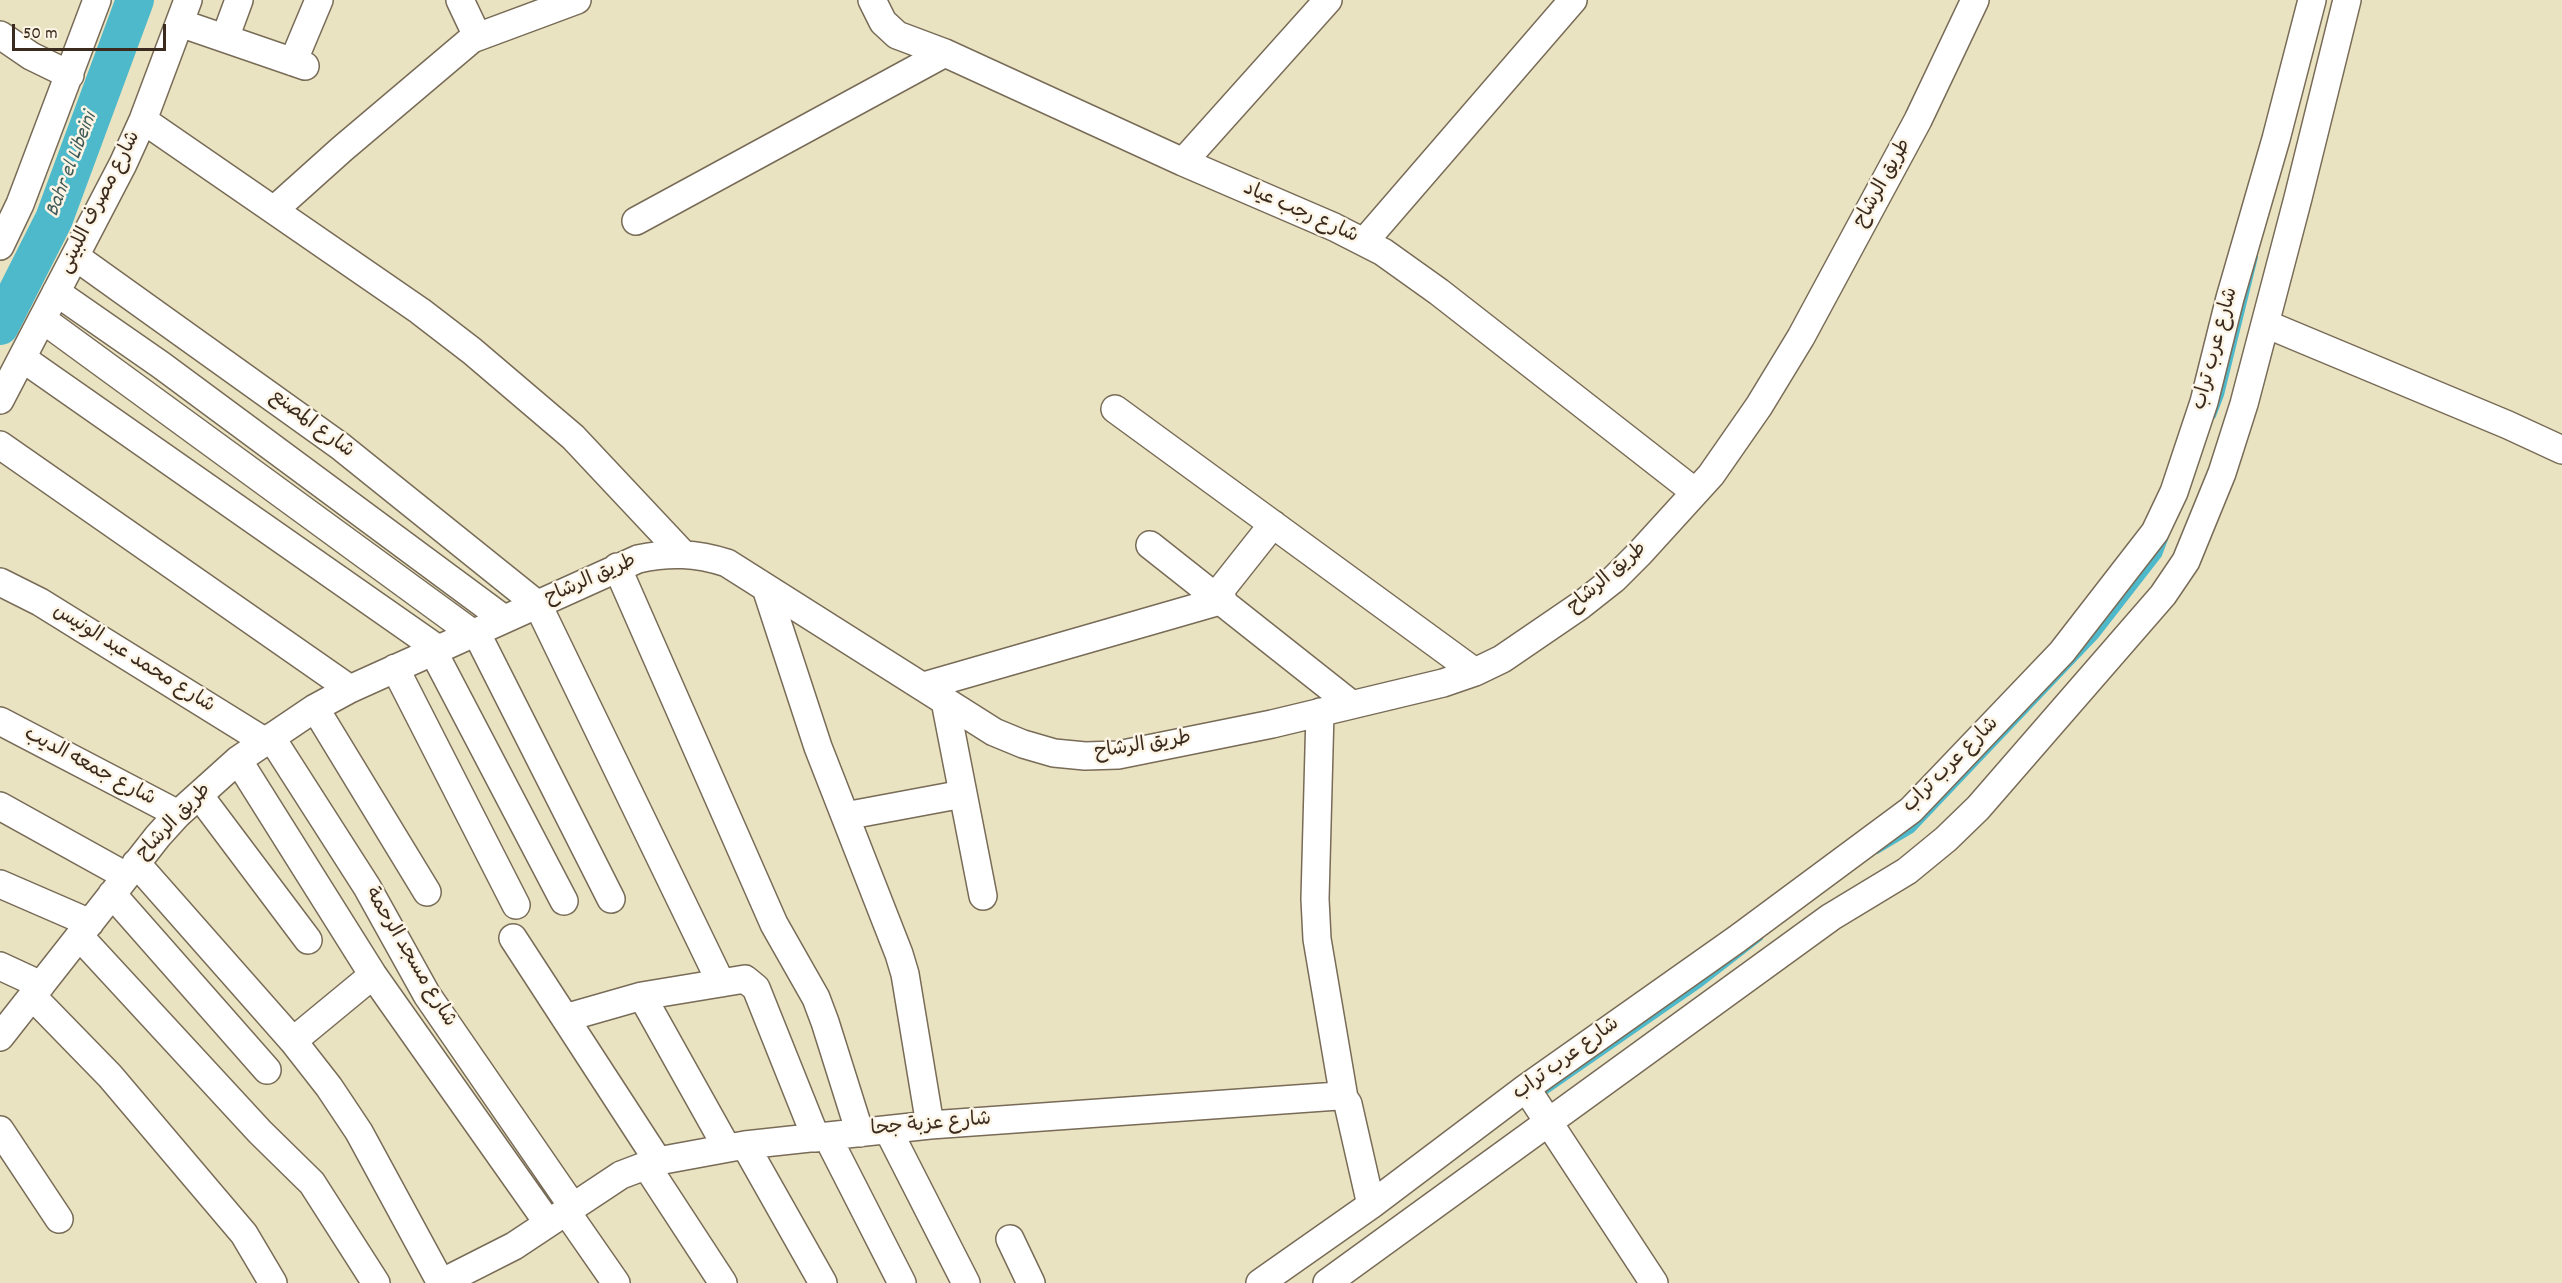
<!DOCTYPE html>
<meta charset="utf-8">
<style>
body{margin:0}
#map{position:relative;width:2562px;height:1283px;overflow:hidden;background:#eae3c1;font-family:Dekko,sans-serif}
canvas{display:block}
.scale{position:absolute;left:12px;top:24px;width:154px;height:27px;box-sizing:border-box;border:3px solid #3b2a1e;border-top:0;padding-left:8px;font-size:18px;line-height:21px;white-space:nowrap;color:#3b2a1e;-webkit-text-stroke:4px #fcf5e5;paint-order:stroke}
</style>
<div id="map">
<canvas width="2562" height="1283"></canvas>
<div class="scale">50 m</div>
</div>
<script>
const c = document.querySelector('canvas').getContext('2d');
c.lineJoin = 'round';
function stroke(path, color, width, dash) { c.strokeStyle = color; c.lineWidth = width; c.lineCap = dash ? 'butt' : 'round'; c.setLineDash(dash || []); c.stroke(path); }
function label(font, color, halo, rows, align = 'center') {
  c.font = font + ' Dekko,"Playpen Sans Arabic",sans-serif'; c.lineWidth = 5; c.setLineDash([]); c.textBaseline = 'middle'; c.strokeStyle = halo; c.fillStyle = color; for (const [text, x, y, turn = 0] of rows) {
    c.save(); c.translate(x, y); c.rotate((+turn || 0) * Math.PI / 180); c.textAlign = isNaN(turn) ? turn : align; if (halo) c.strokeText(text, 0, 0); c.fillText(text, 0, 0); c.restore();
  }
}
stroke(new Path2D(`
 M2213 416 2221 395 2255 257
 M1877 851 1912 830 2096 636 2159 555 2167 534
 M1539 1096 1702 983 1760 938`), '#4eb9cb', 6);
stroke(new Path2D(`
 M0 326 54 219 135 0`), '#4eb9cb', 38);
const minor = new Path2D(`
 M460 0 477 36
 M872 0 883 22 897 35 945 53 1183 162 1334 227 1383 252 1439 292 1695 492
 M180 23 305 66
 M0 35 31 56 70 75
 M225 38 239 0
 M293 62 319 0
 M143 120 420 311 472 351 573 437 682 553
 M1183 162 1328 0
 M274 210 342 149 472 39 577 0
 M636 221 945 53
 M1364 242 1573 0
 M0 246 20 204 97 0
 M76 257 340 446 538 605 721 983
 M56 292 161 365 504 619
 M42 319 472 633
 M2266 324 2508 425 2562 450
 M22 358 438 649
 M0 400 123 164 143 120 188 0
 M1115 409 1475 672
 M0 445 350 689
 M1150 545 1351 704
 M617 567 774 924 816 998 825 1022 860 1133
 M0 582 40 602 264 741
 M766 588 818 747 899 954 905 974 930 1125
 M1216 596 1273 524
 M476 632 611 899
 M433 651 564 901
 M395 668 516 905
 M924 686 1223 600
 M945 701 983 896
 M315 708 427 892
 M1320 712 1315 899 1317 939 1344 1098
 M0 721 178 814
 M271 737 367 887 427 995 573 1207
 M238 760 373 975 548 1223
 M199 795 308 940
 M0 806 126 876
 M845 816 963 794
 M136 863 293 1041 373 975
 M0 884 90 923
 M112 894 267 1070
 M80 937 260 1132 312 1183 376 1283
 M513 938 658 1161
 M0 966 41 985
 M32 996 110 1076 244 1234 273 1283
 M642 996 727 1148
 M565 1018 642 996 745 979 756 988 816 1138
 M0 1037 158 836 178 814 238 760 315 708 350 689 638 559C670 552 696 553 727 563L994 732 1023 744 1054 753 1085 756 1118 755 1272 724 1443 683 1475 672 1502 659 1581 605 1614 579 1640 553 1711 475 1759 406 1801 337 1918 120 1975 0
 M293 1041 329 1087 359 1132 441 1283 514 1246 621 1175 658 1161 745 1145 930 1125 1338 1096 1344 1098 1348 1104 1371 1205
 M1526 1088 1654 1283
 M0 1130 59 1219
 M888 1130 966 1283
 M827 1136 902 1283
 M745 1145 823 1283
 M646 1165 723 1283
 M566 1211 616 1283
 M1010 1239 1031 1283
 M1260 1283 1371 1205 1526 1088 1737 939 1911 810 2062 652 2155 532 2174 492 2204 402 2230 298 2276 139 2312 0
 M1327 1283 1831 917 1907 871 1946 839 1978 808 2163 595 2186 561 2222 473 2244 404 2298 198 2347 0`);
stroke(minor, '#786b57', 30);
stroke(minor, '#fff', 27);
label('20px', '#3b2a1e', '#fcf5e5', [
 ["طريق الرشاح",1884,184,-61],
 ["شارع مصرف اللبينى",101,203,-63],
 ["شارع رجب عياد",1300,214,24],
 ["شارع عرب تراب",2217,349,-75],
 ["شارع المصنع",311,425,37],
 ["طريق الرشاح",1608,579,-41],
 ["طريق الرشاح",591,581,-24],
 ["شارع محمد عبد الونيس",133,660,32],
 ["طريق الرشاح",1143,747,-9],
 ["شارع عرب تراب",1952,766,-45],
 ["شارع جمعه الديب",89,768,28],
 ["طريق الرشاح",175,823,-46],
 ["شارع مسجد الرحمة",409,958,59],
 ["شارع عرب تراب",1567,1060,-36],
 ["شارع عزبة جحا",931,1126,-5]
]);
label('italic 21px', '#425c5b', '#fcf5e5', [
 ["Bahr el Libeini",73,165,-69]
]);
</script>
